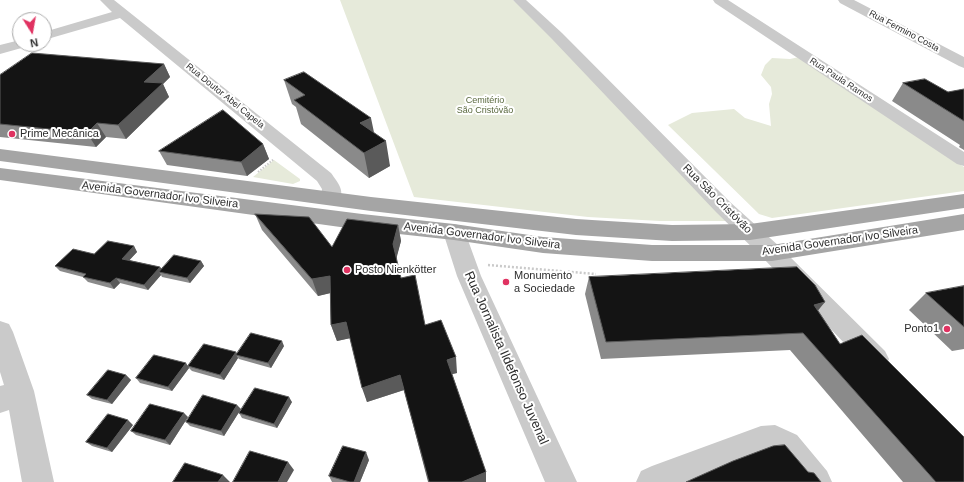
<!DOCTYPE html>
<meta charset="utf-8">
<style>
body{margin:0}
#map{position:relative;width:964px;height:482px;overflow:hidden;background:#fff;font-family:Arial,sans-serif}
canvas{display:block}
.north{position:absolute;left:12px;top:12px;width:40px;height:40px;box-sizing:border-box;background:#fff;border:1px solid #ababab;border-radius:50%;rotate:169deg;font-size:11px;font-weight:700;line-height:16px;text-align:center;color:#2d2d2d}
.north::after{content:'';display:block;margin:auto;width:14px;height:18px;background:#e03261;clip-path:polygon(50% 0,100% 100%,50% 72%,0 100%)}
</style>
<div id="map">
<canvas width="964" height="482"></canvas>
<div class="north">N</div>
</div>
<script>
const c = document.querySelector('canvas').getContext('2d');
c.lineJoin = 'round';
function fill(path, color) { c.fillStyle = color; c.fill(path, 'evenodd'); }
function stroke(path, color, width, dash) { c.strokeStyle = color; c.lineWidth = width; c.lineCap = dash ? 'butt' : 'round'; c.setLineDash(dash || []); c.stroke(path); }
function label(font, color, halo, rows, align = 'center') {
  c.font = font + ' Arial,sans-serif'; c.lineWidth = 4; c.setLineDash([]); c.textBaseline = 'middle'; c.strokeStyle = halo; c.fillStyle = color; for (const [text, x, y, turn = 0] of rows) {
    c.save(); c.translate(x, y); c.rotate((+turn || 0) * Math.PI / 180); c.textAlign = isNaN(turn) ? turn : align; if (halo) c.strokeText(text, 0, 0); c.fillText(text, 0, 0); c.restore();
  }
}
fill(new Path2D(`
 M340 0H513L538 20 728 221H660L588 217 414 197Z
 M799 57 964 167V191L772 218 759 214 668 125 692 113 734 109 745 118 771 126 769 104 772 94 771 87 761 75 765 65 772 58 790 59Z
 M274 160 300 179V181L293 184 253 177Z`), '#e6eada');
stroke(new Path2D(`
 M258 172 274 159`), '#cacaca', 2, [1.5, 1.5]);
stroke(new Path2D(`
 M488 265 596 274`), '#cacaca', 2.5, [2, 2]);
fill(new Path2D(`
 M100 0H114L331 173C338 183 346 191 338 203L331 205 324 203 321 198 322 189 317 181 120 18 44 40V32L112 12Z
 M513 0H526L562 33 730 202 780 247 885 351 889 359 885 367 876 371 867 367 764 259 716 212 552 39Z
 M713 0H728L964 152V166L957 164 715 3Z
 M838 0H854L964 57V68L959 66 840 3Z
 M20 40V44H27L25 47 0 54V45Z
 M454 224 462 226 465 232 481 276 577 482H545L457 276 443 232 446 226Z
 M0 321 9 324 13 332 34 391 54 482H22L9 410 0 413V386L4 385 0 372Z
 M775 425 797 435 827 471 832 482H796L774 455 761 456 693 482H636L641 471 652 466 761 426Z`), '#cacaca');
fill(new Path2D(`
 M0 149 371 197 576 219 672 225 750 224 964 194V208L750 240 672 241 576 235 371 211 0 161Z
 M0 168 362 214 454 224 543 237 652 245H772L964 214V230L772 261H652L543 253 454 240 362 230 0 180Z`), '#a5a5a5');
fill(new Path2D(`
 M164 64 170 77 163 84 169 97 126 139 106 137 96 147 0 137V75Z
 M284 80 374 133 390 166 369 178 301 124 296 107 292 104Z
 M903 83 948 92 964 89V150L959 147 960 145 892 101Z
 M263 144 269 159 247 176 167 165 159 151Z
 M255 214 332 247 398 225 401 241 396 258 401 278 425 325 457 373 452 374 486 472V482H428L404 390 367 402 350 338 337 341 331 325 330 293 318 296 262 230Z
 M134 246 137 252 129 260 160 267 162 269 201 261 204 266 190 283 162 277 161 275 148 290 120 283 114 289 88 282 83 277 60 271 55 266 94 254Z
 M589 277 818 310 840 344 964 482H903L790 350 601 359 585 294Z
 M964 286V349L952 351 909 310 926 293Z
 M284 346 271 368 239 359 238 358 224 380 192 371 189 368 172 391 140 383 136 378 188 366 237 353Z
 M126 375 131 380 112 404 92 399 87 395Z
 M292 402 277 428 242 418 239 413Z
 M241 409 224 436 190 426 186 422Z
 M188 417 170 445 136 435 131 431Z
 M133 425 112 452 92 446 86 442Z
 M369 460 360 482H332L329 476Z`), '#8a8a8a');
fill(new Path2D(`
 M164 64 170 77 163 84 169 97 126 139 118 125 144 82Z
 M371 118 376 142 360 123Z
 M97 123 106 137 96 147 87 133Z
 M386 141 390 166 369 178 364 153Z
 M263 144 269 159 247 176 241 162Z
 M398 225 401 241 396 260 393 244Z
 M134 246 137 252 126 264 122 259Z
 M201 261 204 266 190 283 187 278Z
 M160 267 164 272H159L161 275 148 290 144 285Z
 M330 276 335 292 318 296 312 279Z
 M116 278 120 283 114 289 110 283Z
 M825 302 811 319 814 305Z
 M346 322 351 338 337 341 331 325Z
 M282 341 284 346 271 368 268 363Z
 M236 352 238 355H236L238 358 224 380 220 375Z
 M456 357 457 373 448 375 447 360Z
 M186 363 189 368 172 391 168 387Z
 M126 375 131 380 112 404 107 400Z
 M400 375 404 390 367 402 362 388Z
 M289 397 292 402 277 428 274 424Z
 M237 405 241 409 224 436 221 431Z
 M184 413 188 417 170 445 165 440Z
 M128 420 133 425 112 452 107 448Z
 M366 452 369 460 360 482H354Z
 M288 462 294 470 287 482H278Z
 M486 472V482H462Z
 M223 475 230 482H218Z`), '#5a5a5a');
const building = new Path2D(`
 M32 53 164 64 144 82 163 83 118 125 97 123 87 133 0 124V75Z
 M304 72 371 118 360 123 386 141 364 153 294 100 305 95 284 80Z
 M925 79 948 92 964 89V121L903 83Z
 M223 110 263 144 241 162 159 151Z
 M255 214 309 217 332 247 347 219 398 225 393 244 401 278 415 275 425 325 441 320 456 357 447 360 486 472 462 482H429L400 375 362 388 346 322 331 325 330 276 312 279Z
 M108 241 134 246 122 259 160 267 144 285 116 278 110 283 83 277 86 274 55 266 73 249 94 254Z
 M174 255 201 261 187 278 159 272Z
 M797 267 815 285 825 302 814 305 840 344 862 335 964 437V482H936L803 333 606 342 589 277Z
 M964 286V327L926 293Z
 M251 333 282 341 268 363 236 355Z
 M204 344 236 352 220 375 188 366Z
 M154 355 186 363 168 387 136 378Z
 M108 370 126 375 107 400 87 395Z
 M255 388 289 397 274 424 239 413Z
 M203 395 237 405 221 431 186 422Z
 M150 404 184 413 165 440 131 431Z
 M108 414 128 420 107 448 86 442Z
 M785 445 808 472 814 473 821 482H686L733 461 773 446Z
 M343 446 366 452 354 482H350L329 476Z
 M250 451 288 462 278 482H233Z
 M185 463 223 475 218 482H173Z`);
fill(building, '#141414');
stroke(building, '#5a5a5a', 1);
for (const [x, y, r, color] of [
 [12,134,4,"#e03261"],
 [347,270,4,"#e03261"],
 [506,282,4,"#e03261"],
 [947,329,4,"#e03261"]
]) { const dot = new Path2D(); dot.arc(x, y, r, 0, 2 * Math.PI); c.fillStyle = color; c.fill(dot); stroke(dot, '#fff', 1.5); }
label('9px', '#2d2d2d', '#fff', [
 ["Rua Fermino Costa",904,31,28],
 ["Rua Paula Ramos",841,80,33],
 ["Rua Doutor Abel Capela",225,96,39]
]);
label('9px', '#58673c', '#fff', [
 ["Cemitério",485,101],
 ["São Cristóvão",485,111]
]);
label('11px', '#2d2d2d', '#fff', [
 ["Prime Mecânica",20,134],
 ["Posto Nienkötter",355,270],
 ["Monumento",514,276],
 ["a Sociedade",514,289],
 ["Ponto1",939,329,"right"]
], 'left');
label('11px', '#2d2d2d', '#fff', [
 ["Avenida Governador Ivo Silveira",160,195,7],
 ["Rua São Cristóvão",717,199,45],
 ["Avenida Governador Ivo Silveira",482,236,7],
 ["Avenida Governador Ivo Silveira",840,241,-8]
]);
label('13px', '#2d2d2d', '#fff', [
 ["Rua Jornalista Ildefonso Juvenal",506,358,66]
]);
</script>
